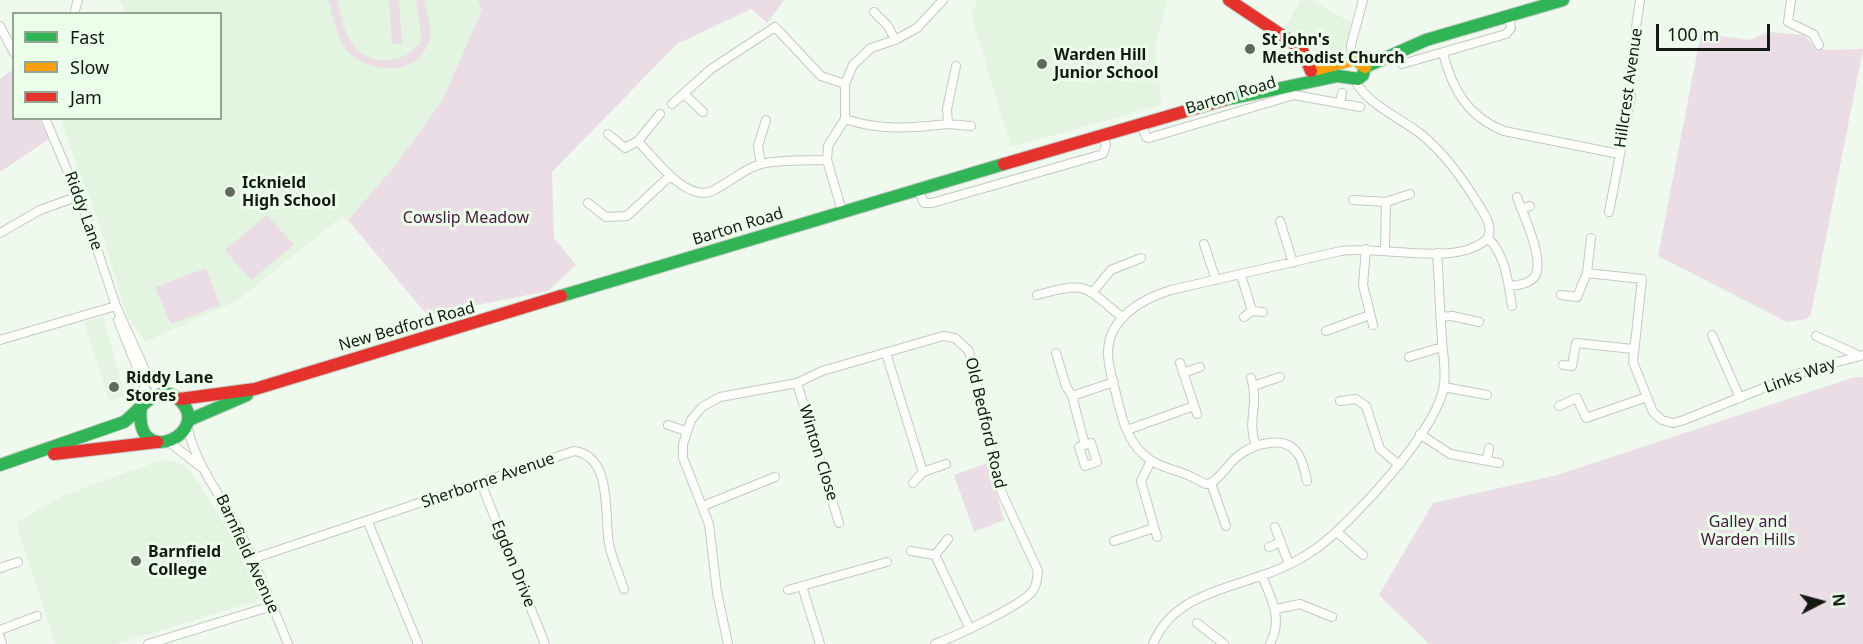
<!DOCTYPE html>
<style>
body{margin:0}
#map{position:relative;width:1863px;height:644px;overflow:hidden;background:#eff9ee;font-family:"Noto Sans",sans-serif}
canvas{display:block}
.legend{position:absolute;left:12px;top:12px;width:210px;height:108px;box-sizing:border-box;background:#ebfee9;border:2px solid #95a393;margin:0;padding:8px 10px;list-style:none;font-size:18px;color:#141a13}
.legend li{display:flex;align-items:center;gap:12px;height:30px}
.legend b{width:30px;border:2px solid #95a393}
.north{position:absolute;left:1791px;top:572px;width:60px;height:60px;-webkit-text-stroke:4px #ebfee9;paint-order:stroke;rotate:84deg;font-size:16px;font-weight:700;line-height:24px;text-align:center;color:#141a13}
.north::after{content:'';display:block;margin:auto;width:21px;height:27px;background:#141a13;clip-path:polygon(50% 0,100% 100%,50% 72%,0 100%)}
.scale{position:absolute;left:1656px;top:24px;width:114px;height:27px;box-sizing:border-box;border:3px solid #141a13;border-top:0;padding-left:8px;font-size:18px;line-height:21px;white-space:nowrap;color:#141a13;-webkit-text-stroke:4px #ebfee9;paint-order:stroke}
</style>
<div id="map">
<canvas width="1863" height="644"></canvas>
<ul class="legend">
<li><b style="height:8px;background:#30b455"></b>Fast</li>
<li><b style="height:8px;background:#ff9f0a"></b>Slow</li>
<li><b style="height:8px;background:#e5322d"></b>Jam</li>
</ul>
<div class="north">N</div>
<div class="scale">100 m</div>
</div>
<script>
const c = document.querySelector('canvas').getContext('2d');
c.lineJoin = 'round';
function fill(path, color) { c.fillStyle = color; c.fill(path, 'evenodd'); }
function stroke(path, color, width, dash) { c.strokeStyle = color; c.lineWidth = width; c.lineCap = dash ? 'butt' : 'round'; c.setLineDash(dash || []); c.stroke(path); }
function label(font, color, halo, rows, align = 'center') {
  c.font = font + ' "Noto Sans",sans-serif'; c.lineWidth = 6; c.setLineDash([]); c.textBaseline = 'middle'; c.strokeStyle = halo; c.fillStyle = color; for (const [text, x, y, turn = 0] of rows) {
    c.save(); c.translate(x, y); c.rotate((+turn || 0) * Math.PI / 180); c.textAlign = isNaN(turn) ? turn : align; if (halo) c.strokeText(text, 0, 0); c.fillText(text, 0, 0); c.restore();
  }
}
fill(new Path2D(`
 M119 0H478L482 10 442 101 394 167 348 220 341 217 240 299 145 342 126 313 100 226 62 125 69 118H220V14L127 13Z
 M978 0H1168L1155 44 1162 105 1011 147 971 14Z
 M1301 0H1311L1352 23 1343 56 1327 59 1283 30Z
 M103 317 125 396 109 400 84 322Z
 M164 459 185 465 202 488 240 551 260 600 116 644H55L16 523 62 496Z`), '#e3f4e1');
fill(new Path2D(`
 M328 0H337C341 13 343 29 350 41 367 68 405 66 422 40L416 0H424C426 12 433 30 429 41 418 78 364 74 345 48 336 35 333 15 328 0Z
 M389 0H399L402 43 392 44Z
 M478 0H784L767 23 751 9 677 44 552 172 554 238 576 265 548 291 427 315 348 220 394 167 442 101 482 10Z
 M1768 32 1804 35 1817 50 1863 49 1811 314 1807 319 1787 322 1658 256 1701 33 1749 40Z
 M13 69 14 118 39 119 49 139 0 172V79Z
 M267 215 294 245 251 280 225 250Z
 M206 268 220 305 171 324 155 287Z
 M1863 377V644H1429L1379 595 1433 503 1557 475 1852 378Z
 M988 463 1004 520 974 532 954 475Z`), '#ebdde6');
const street = new Path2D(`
 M1791 0 1788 22 1813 34 1819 45
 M874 12 888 26 895 40
 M74 14 78 0
 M0 26 14 53
 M1443 53C1452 89 1468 117 1504 131L1619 154
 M1352 59 1351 45 1363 0
 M1402 64 1506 34 1511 28 1509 16
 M1355 80C1366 104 1401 118 1422 135 1445 154 1463 179 1478 204 1485 215 1493 226 1488 238
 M684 94 703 112
 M1340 103 1342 93
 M672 104 711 69 775 27 821 76 845 84
 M45 118 84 210 116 306 150 381 162 392
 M845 119C880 131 911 128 948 124L947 109 956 66
 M948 124 971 126
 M1142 125 1146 137 1149 138 1294 95 1360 107
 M608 134 625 148 638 141C654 158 688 205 714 190 730 182 741 171 758 165 779 159 806 161 827 160
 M638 141 660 114
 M761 164 758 146 766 120
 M918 190 924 203H932L1103 154 1106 145 1103 137
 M1353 200 1386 202 1410 194
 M588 203 606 217 627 216 670 176
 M1521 209 1530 206
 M842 211 827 160 828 146 845 119V84L853 65 871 48 895 40 917 28 943 0
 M1609 212 1631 97 1630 69 1640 0
 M1280 221 1293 263
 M0 233 40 210 79 196
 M1488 238C1506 256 1508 282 1512 306
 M1204 244 1216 280
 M1366 249 1363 285 1373 325
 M1385 249 1386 202
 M1587 273 1642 279 1633 362 1653 412 1662 420 1673 423 1684 420 1808 370 1863 355
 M1241 275 1252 311
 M1509 286C1518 285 1530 284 1535 276 1545 260 1523 214 1517 197
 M1092 293 1111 270 1141 258
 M1037 295C1089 281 1082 285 1123 318
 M1561 295 1577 297 1587 273 1591 238
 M1244 317 1252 311 1263 312
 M1440 317 1452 316 1479 322
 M118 320 149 398
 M1326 331 1370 315
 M1712 335 1740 398
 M1816 336 1860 356
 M0 340 116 306
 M886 353 923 472
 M1056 353 1066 386 1072 396 1085 445 1091 443 1097 462 1085 466 1079 447 1085 445
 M1409 357 1442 347
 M1180 363 1197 414
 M1563 365 1572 366 1576 343 1633 349
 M1183 373 1200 367
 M1251 378C1260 404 1246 420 1256 446
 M797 383 839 523
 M1253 386 1280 377
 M1444 387 1487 395
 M1072 396 1114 382
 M1340 401 1356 399 1366 406 1380 449 1399 465
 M1559 406 1577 398 1586 418 1647 397
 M668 425 686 431
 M188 429C196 465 221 496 238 528 257 566 272 605 288 644
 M1127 430 1194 406
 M1420 434 1450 454 1499 463
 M169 442 201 467
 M1487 459 1489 448
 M1151 461 1141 481 1157 537
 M481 483 545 644
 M913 483 923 472 946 464
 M1211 483 1206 484C1198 481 1192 476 1185 474 1170 468 1156 466 1144 455 1128 441 1122 419 1117 398 1114 384 1108 368 1108 353 1108 319 1141 299 1171 290L1341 251C1382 245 1458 268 1488 238
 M1211 483C1222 476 1228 464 1238 456 1253 444 1285 434 1298 454 1303 461 1305 472 1307 481
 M1211 483 1226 526
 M703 506 775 477
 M368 522 418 644
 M1275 527 1289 564
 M1337 532 1363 555
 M1114 541 1154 528
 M1269 547 1281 542
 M911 551 935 555 948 539
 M935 555 970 629
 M252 559 574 451C613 456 604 515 609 544 612 559 619 574 624 589
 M0 568 18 562
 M1262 576C1272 600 1283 619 1270 644
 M788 590 802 586
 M1276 609 1300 604 1332 617
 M1197 623 1224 644
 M0 630 37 616
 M0 637 2 644
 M148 644 272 606
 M728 644 717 592 709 524 683 458V444L691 420 702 407 720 397 797 383 822 371 943 336 955 338 969 351 1001 491 1038 571C1037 579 1037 586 1031 593 1016 608 956 636 935 644
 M820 644 802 586 887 562
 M1153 644C1172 598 1219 591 1260 576 1280 570 1300 560 1317 548 1353 521 1438 430 1444 385 1446 370 1443 354 1442 340 1440 311 1439 282 1437 253`);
const fast = new Path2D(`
 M1224 100 1338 76 1358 79 1363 75 1365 67 1426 40 1563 0
 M561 296 1004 164
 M189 420 247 395
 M0 465 124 422C139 411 157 382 177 398 218 430 133 474 141 407`);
const slow = new Path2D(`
 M1318 69 1355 59 1365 67`);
const jam = new Path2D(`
 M1229 0 1292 42 1303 52 1311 71
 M1004 164 1224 100
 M180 399 255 389 561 296
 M54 454 157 442`);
stroke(street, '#c2cac1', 10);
stroke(fast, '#c2cac1', 14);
stroke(slow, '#c2cac1', 14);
stroke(jam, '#c2cac1', 14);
stroke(street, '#fdfefc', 8);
stroke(fast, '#30b455', 12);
stroke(slow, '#ff9f0a', 12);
stroke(jam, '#e5322d', 12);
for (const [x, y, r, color] of [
 [1250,49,6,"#616860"],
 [1042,64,6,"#616860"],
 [230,192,6,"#616860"],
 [114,387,6,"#616860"],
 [136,561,6,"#616860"]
]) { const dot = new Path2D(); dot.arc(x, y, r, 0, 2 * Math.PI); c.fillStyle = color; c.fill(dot); stroke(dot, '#ebfee9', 2); }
label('bold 16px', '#141a13', '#ebfee9', [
 ["St John's",1262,40],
 ["Methodist Church",1262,58],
 ["Warden Hill",1054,55],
 ["Junior School",1054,73],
 ["Icknield",242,183],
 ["High School",242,201],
 ["Riddy Lane",126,378],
 ["Stores",126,396],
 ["Barnfield",148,552],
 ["College",148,570]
], 'left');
label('16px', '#141a13', '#ebfee9', [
 ["Hillcrest Avenue",1629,88,-82],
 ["Barton Road",1231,96,-17],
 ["Riddy Lane",83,211,70],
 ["Barton Road",738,227,-17],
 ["New Bedford Road",407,327,-16],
 ["Links Way",1800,376,-20],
 ["Old Bedford Road",985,423,77],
 ["Winton Close",818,453,73],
 ["Sherborne Avenue",488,481,-19],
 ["Barnfield Avenue",247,554,65],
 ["Egdon Drive",513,564,68]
]);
label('16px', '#491541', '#ebfee9', [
 ["Cowslip Meadow",466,218],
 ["Galley and",1748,522],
 ["Warden Hills",1748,540]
]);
</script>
